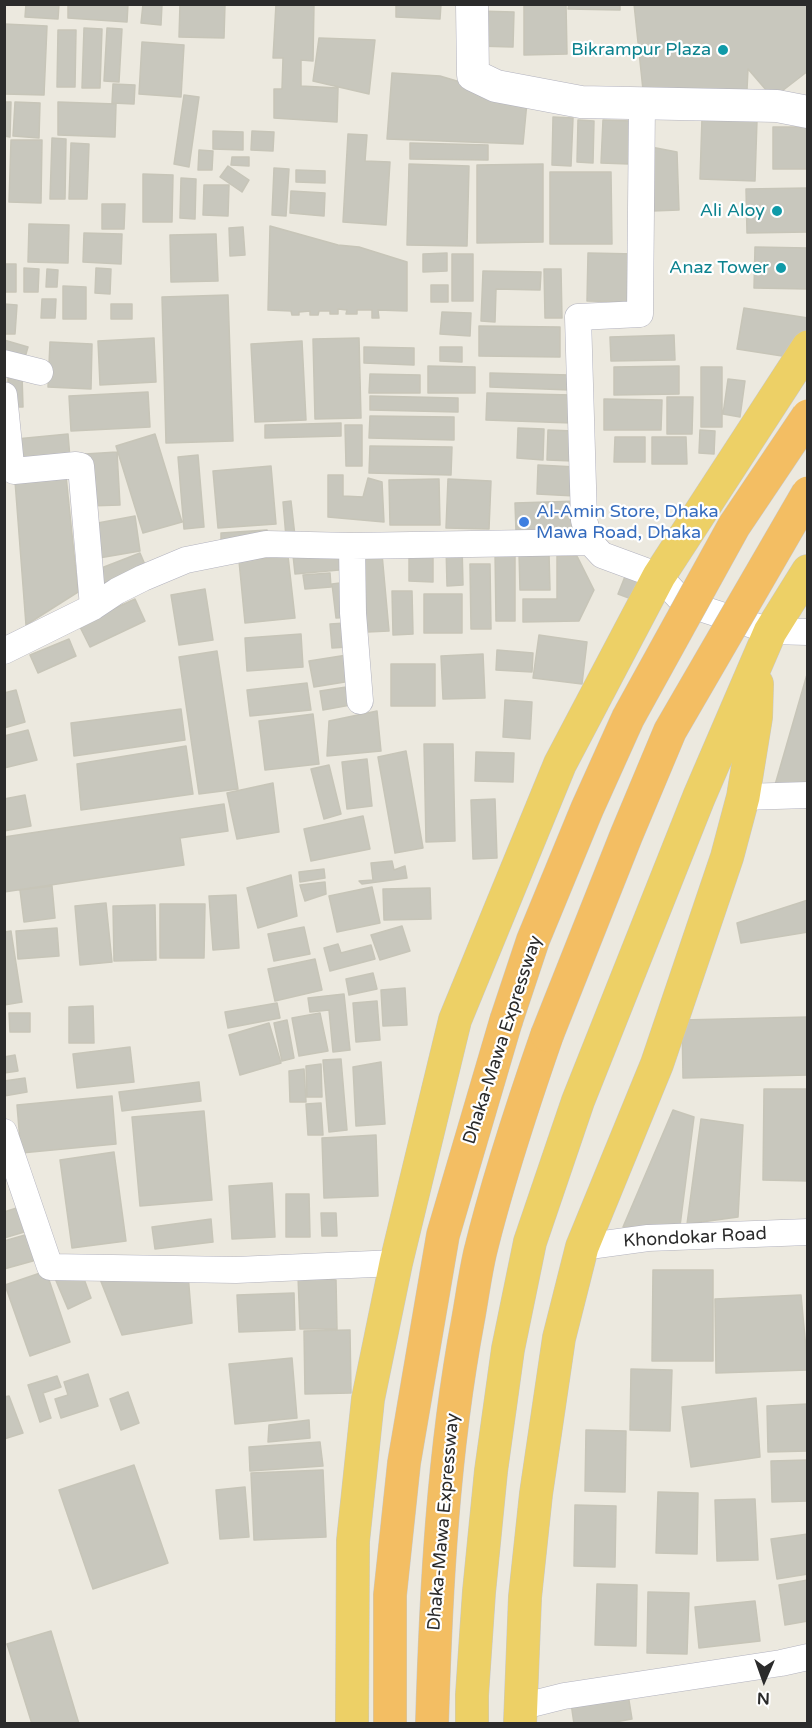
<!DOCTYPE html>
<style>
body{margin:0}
#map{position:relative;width:812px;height:1728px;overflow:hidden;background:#ece9df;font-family:"Varela Round",sans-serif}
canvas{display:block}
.frame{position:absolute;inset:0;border:6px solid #2b2b2b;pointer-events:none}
.north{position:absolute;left:734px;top:1650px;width:60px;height:60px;-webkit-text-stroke:4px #fff;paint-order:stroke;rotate:182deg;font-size:16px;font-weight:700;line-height:24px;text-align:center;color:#2b2b2b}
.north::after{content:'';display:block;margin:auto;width:21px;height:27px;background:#2b2b2b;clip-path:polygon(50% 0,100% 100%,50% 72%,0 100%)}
</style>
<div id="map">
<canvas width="812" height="1728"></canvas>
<div class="frame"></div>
<div class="north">N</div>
</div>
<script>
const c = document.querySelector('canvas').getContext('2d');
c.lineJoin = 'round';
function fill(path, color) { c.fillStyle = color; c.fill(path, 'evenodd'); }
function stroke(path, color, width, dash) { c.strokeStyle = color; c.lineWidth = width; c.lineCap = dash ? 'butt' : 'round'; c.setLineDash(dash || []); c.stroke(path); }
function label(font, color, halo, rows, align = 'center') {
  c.font = font + ' "Varela Round",sans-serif'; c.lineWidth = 4.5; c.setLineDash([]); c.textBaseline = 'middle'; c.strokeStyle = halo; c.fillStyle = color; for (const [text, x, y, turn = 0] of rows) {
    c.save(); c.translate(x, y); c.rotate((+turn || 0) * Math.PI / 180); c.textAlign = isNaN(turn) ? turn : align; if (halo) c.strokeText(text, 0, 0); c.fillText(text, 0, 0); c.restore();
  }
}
const building = new Path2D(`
 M26 4H59L58 19 25 17Z
 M68 4H128L127 22 68 18Z
 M143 4H162L161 25 141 23Z
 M180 4H225L224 38 179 37Z
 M276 4H314L313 61 301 60V86L338 88 337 122 274 118V89H282L283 58H273Z
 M396 4H441L440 19 396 17Z
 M524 4H566L567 54 524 55Z
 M569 4H620V10L568 9Z
 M634 4H808V71L773 98 748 69 747 90H643Z
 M477 11 514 12 513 47 477 46Z
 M4 24 47 26 44 95 4 94Z
 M84 28 102 29 100 88H82Z
 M107 28 122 29 119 82 104 81Z
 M58 30H76L75 87H57Z
 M319 38 375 40 369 94 313 81Z
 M142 42 184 45 181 97 139 94Z
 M392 73 440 76 527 102 523 144 387 139Z
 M113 84 135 85 134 104 112 103Z
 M184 95 199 97 189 167 174 164Z
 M4 102H11L10 137 4 136Z
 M15 102 40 103 39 138 13 136Z
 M58 102 116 104 115 137 58 135Z
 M553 117 573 118 571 166 552 165Z
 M702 118 757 120 755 181 700 179Z
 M578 120 594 121 593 163 577 162Z
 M603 120 632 121 629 164 601 163Z
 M773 127H808V169H773Z
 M213 131 243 132V150L213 149Z
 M252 131 274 132 273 151 251 150Z
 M348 134 367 135 365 161 390 162 386 225 343 222Z
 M52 138 66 139 65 199H50Z
 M11 140H42L41 203 9 202Z
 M71 143 89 144 87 199H69Z
 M410 143 488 145V160L410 159Z
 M651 147 677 152 679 210 652 211Z
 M199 150 213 151 212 170H198Z
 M232 157H249V166L231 165Z
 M409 164 469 166 467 246 407 245Z
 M543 164V242L477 243V165Z
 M228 166 249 180 242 192 220 177Z
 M274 168 289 169 286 216 272 215Z
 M296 170 325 171V183L296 182Z
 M550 172H611L612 244H550Z
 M143 174 173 175 172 222H143Z
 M181 178 196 179 195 219 180 218Z
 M204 185H229L228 216 203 215Z
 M808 188V232L747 233 746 189Z
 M291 191 325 193 324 216 290 213Z
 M102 204H125L124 229H102Z
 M29 224 69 225 68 263 28 262Z
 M270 226 338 245 359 247 407 262V311L378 310 379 318H372V310H357V314H346L347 310 338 309V314H330V311H319L318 315H310V311L299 312V315H292L291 311 268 310Z
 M243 227 245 255 230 256 229 228Z
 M84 233 122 234 121 264 83 262Z
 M216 234 218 281 171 282 170 235Z
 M755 247 808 248V289L754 288Z
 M447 253V271L423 272V254Z
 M588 253 636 254 635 302 587 301Z
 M452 254H473V301H452Z
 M5 264H16V292H5Z
 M24 268 39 269 38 292H24Z
 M96 268 111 269 110 294 95 293Z
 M47 269 58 270 57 287H46Z
 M544 269H561L562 318H545Z
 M483 271 541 272 540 290 496 289 495 322 481 321Z
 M431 285H448V302H431Z
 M63 286 86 287V319H63Z
 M228 295 233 441 166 443 162 297Z
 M42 299H56L55 318H41Z
 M4 304 17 305 15 334H4Z
 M111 304H132V319H111Z
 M744 308 808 318V360L737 349Z
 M442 312 471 313 470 336 440 334Z
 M479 326 560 327V357L479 356Z
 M674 335 675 360 611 361 610 337Z
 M154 338 156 382 100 385 98 341Z
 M359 338 361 418 315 419 313 339Z
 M4 340 28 347 23 364 4 358Z
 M302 341 306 420 255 422 251 344Z
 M50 342 92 344 91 389 48 387Z
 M364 347 414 348V365L364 363Z
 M440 347H462V362L440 361Z
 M428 366 475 367V393H428Z
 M679 366V394L614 395V367Z
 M701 367H722V427H701Z
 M490 373 570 375V390L490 387Z
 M370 374 420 375V393H369Z
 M8 375H22L23 407H8Z
 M728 379 745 381 740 417 723 414Z
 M148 392 150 427 71 431 69 396Z
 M487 393 572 395V423L486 420Z
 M370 396 458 398V412L370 410Z
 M667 397H693L692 434H667Z
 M604 399 662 400 661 430H604Z
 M370 416 454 417V440L369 438Z
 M341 423V436L265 438V425Z
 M345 425H362V466H346Z
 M518 428 544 429 543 460 517 458Z
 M548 430 574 431 573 461 547 460Z
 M700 430 715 431 714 454 699 453Z
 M68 434 70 458 19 463 16 439Z
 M155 434 182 522 143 533 116 446Z
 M615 437H645V462H614Z
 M652 437H686L687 464H652Z
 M370 446 452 447 451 475 369 473Z
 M117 452 120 505 88 506 85 454Z
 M198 455 204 527 184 529 178 457Z
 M538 465 576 467 575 496 537 494Z
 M271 466 276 524 218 528 213 471Z
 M328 475H343V496L363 497 368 478 382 482 384 522 328 517Z
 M66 476 78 592 26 625 15 481Z
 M439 479 440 525H390L389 480Z
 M448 479 491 481 489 529 446 528Z
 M291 501 295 536 286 537 283 502Z
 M579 501 580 531 516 532 515 503Z
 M135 516 140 551 93 559 87 525Z
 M267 530V540L221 542V533Z
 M409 545H433V582L409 581Z
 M446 545H462L463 585 447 586Z
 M349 550 350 569 295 574 293 555Z
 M495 552H515V621H496Z
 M140 553 146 567 97 586 91 572Z
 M519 553H549L550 590H520Z
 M382 554 389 631 367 632 360 556Z
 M288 556 295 618 245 623 239 561Z
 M557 556H577L594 590 579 621 523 622V599H557Z
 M470 564H490L491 629H471Z
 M330 573 331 587 305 589 303 575Z
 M626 574 652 584 645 604 618 594Z
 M348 582 352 617 336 618 332 584Z
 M205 589 213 640 179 645 171 595Z
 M392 591H412L413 634 393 635Z
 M424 594H462V633H424Z
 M135 599 145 621 90 647 79 625Z
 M346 623 348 647 332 648 330 624Z
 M301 634 303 667 247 671 245 638Z
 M539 635 587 642 582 684 533 678Z
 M69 639 76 656 38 673 30 655Z
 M497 650 533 653 532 672 496 670Z
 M217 651 238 789 199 794 179 657Z
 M483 654 485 698 443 699 441 656Z
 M347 655 351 681 314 687 309 661Z
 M391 664H435V706H391Z
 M808 671V782L775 785Z
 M307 683 311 710 250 716 247 690Z
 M353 686 356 704 323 710 320 691Z
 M16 690 25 722 4 728V693Z
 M505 700 532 702 530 739 503 737Z
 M181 709 185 740 74 756 71 723Z
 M377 711 381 751 327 756 329 721Z
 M313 714 319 764 265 770 259 721Z
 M28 730 37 760 4 768V736Z
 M424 744H453L455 841 426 842Z
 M186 746 193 794 81 810 77 764Z
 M406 751 423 848 395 853 378 757Z
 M476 752 514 753 513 782 475 781Z
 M367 759 372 806 347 809 342 762Z
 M329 765 341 814 324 819 311 769Z
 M273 783 279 832 237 839 227 793Z
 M25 795 31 826 4 831V799Z
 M495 799 497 858 473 859 471 800Z
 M224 804 228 831 180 838 184 865 4 892V837Z
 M363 816 370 849 311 861 304 829Z
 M392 861 394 870 405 866 407 878 362 884 359 881 373 880 371 863Z
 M324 869 325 878 300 882 299 872Z
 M291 875 297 916 258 928 247 888Z
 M325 882 326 894 305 901 300 885Z
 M52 886 55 918 24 922 20 890Z
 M372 887 380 923 337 932 329 896Z
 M430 888 431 919 384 920 383 889Z
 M236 895 239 948 213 950 209 896Z
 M808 900V932L741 943 737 923Z
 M106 903 112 962 80 965 75 906Z
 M160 904H205L204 958H160Z
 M155 905 156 960 114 961 113 906Z
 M402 926 410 951 380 960 371 935Z
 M304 927 310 954 274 961 268 934Z
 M57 928 59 956 18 959 16 931Z
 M11 931 22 1002 4 1005V932Z
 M338 944 341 953 371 945 375 959 330 971 324 948Z
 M315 959 322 990 275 1001 268 969Z
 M373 973 377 989 349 995 346 979Z
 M405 988 407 1025 383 1026 381 990Z
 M344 994 350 1050 333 1052 329 1010 310 1012 308 998Z
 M377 1001 380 1040 356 1042 353 1003Z
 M277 1003 280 1018 228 1028 225 1012Z
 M93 1006 94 1043H69V1007Z
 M9 1013H30V1032H10Z
 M320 1013 328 1051 299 1056 292 1018Z
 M808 1017V1075L683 1078 682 1020Z
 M287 1020 294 1058 282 1061 274 1023Z
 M269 1023 281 1063 240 1075 229 1035Z
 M130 1047 134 1082 77 1088 73 1054Z
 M15 1055 18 1071 4 1073V1057Z
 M341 1059 347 1130 329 1132 323 1060Z
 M381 1062 385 1124 356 1126 353 1067Z
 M321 1064 322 1097H307L306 1066Z
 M304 1069 306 1102H290L289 1071Z
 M25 1078 27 1092 4 1096V1081Z
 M199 1082 201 1101 122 1111 119 1092Z
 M764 1089H808V1181L763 1180Z
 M112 1096 116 1144 21 1153 17 1105Z
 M321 1103 323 1135H308L306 1104Z
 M673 1110 694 1117 680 1226 623 1227Z
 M204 1111 212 1200 140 1206 132 1117Z
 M701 1119 743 1125 738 1217 687 1224Z
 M376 1135 378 1196 324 1198 322 1138Z
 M114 1152 126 1241 72 1248 60 1160Z
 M272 1183 275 1237 232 1239 229 1186Z
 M286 1194H309L310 1237H286Z
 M23 1206 31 1230 4 1238V1212Z
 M321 1213H336L337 1236H322Z
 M211 1219 213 1242 155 1249 152 1227Z
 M32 1233 40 1259 4 1269V1241Z
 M80 1268 91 1298 68 1309 54 1276Z
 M653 1270H713V1361H652Z
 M46 1271 70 1342 30 1356 5 1285Z
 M188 1274 192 1323 122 1335 100 1279Z
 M298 1276 336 1280 337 1329H300Z
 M294 1293 295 1330 239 1332 237 1295Z
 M801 1295 808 1370 716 1373 715 1299Z
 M350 1330 351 1393 305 1394 304 1331Z
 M292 1358 297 1418 235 1424 229 1364Z
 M631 1369 672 1370 670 1431 630 1430Z
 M88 1374 98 1406 61 1418 55 1399 68 1395 64 1382Z
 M57 1376 61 1387 43 1393 51 1418 40 1422 28 1385Z
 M128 1392 139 1423 121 1430 110 1399Z
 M9 1396 23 1433 4 1439V1397Z
 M756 1398 760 1457 691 1467 682 1407Z
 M808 1404V1451L768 1452 767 1406Z
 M309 1420 310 1438 268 1442 269 1425Z
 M586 1430 626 1431 625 1492 585 1491Z
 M320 1442 323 1466 250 1471 249 1447Z
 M808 1460V1501L772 1502 771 1461Z
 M134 1465 168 1563 93 1589 59 1490Z
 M323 1470 326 1537 254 1540 251 1473Z
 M245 1487 249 1537 220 1539 216 1490Z
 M658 1492 698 1493 697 1554 656 1553Z
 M755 1499 758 1560 717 1561 715 1500Z
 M575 1505 616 1506 615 1567 574 1566Z
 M808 1534V1574L777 1579 771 1539Z
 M808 1580V1621L785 1625 779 1585Z
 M597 1584 637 1585 636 1646 595 1645Z
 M648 1592 689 1593 687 1654 647 1653Z
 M755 1601 760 1641 699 1648 695 1607Z
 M51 1631 79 1724H32L7 1644Z
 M628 1694 632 1719 604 1724H574L571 1703Z`);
fill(building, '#c8c7bd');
stroke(building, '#c7c5b8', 1.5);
const minor = new Path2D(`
 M642 103 640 314 578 317 584 520 590 542 602 555 659 576 684 603 771 631 808 632
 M4 363 40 372
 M4 395 11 465 14 471 76 465 81 466 93 607
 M352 546 590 542
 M4 651 93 607 117 591 143 578 186 560 266 544 352 546 353 613 360 701
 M743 797 808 795
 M4 1132 50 1267 236 1270 396 1263
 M582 1247 648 1238 808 1232
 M520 1707 564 1696 781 1663 808 1657`);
const tertiary = new Path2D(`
 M472 4 473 75 496 86 581 102 777 106 808 112`);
const trunk = new Path2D(`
 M352 1724 353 1541 368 1399 396 1263 455 1020 560 764 659 576 808 347
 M472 1724V1695L479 1592 491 1471 508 1349 530 1242 578 1101 699 797 770 632 808 571
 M520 1724 525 1597 536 1494 559 1338 582 1247 657 1064 727 857 743 797 756 717 757 684`);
const motorway = new Path2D(`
 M390 1724V1595L404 1463 443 1235 506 1021
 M432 1724C436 1588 443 1454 468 1320 472 1298 475 1275 480 1253 498 1179 522 1107 547 1035`);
stroke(minor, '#b2b2be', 27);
stroke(tertiary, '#b2b2be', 33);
stroke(trunk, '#c8c8c8', 34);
stroke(motorway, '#c8c8c8', 34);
stroke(minor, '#fff', 26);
stroke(tertiary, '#fff', 32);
stroke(trunk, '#edd066', 33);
stroke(motorway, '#f3be63', 33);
const motorwayBridge = new Path2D(`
 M506 1021 533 940 587 809 628 718 734 526 808 416
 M547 1035 626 836 670 731 808 493`);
stroke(motorwayBridge, '#c8c8c8', 34, []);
stroke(motorwayBridge, '#f3be63', 33);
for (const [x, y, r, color] of [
 [723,50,6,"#0f9aa8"],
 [777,211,6,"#0f9aa8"],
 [781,268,6,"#0f9aa8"],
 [524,522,6,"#3f7fe0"]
]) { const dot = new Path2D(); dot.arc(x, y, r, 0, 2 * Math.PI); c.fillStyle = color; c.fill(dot); stroke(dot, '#fff', 2); }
label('18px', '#0d838f', '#fff', [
 ["Bikrampur Plaza",711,50],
 ["Ali Aloy",765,211],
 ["Anaz Tower",769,268]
], 'right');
label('18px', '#366cbe', '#fff', [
 ["Al-Amin Store, Dhaka",536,512],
 ["Mawa Road, Dhaka",536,533]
], 'left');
label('18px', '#2b2b2b', '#fff', [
 ["Dhaka-Mawa Expressway",503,1040,-72],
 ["Khondokar Road",695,1238,-3],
 ["Dhaka-Mawa Expressway",444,1522,-85]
]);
</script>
